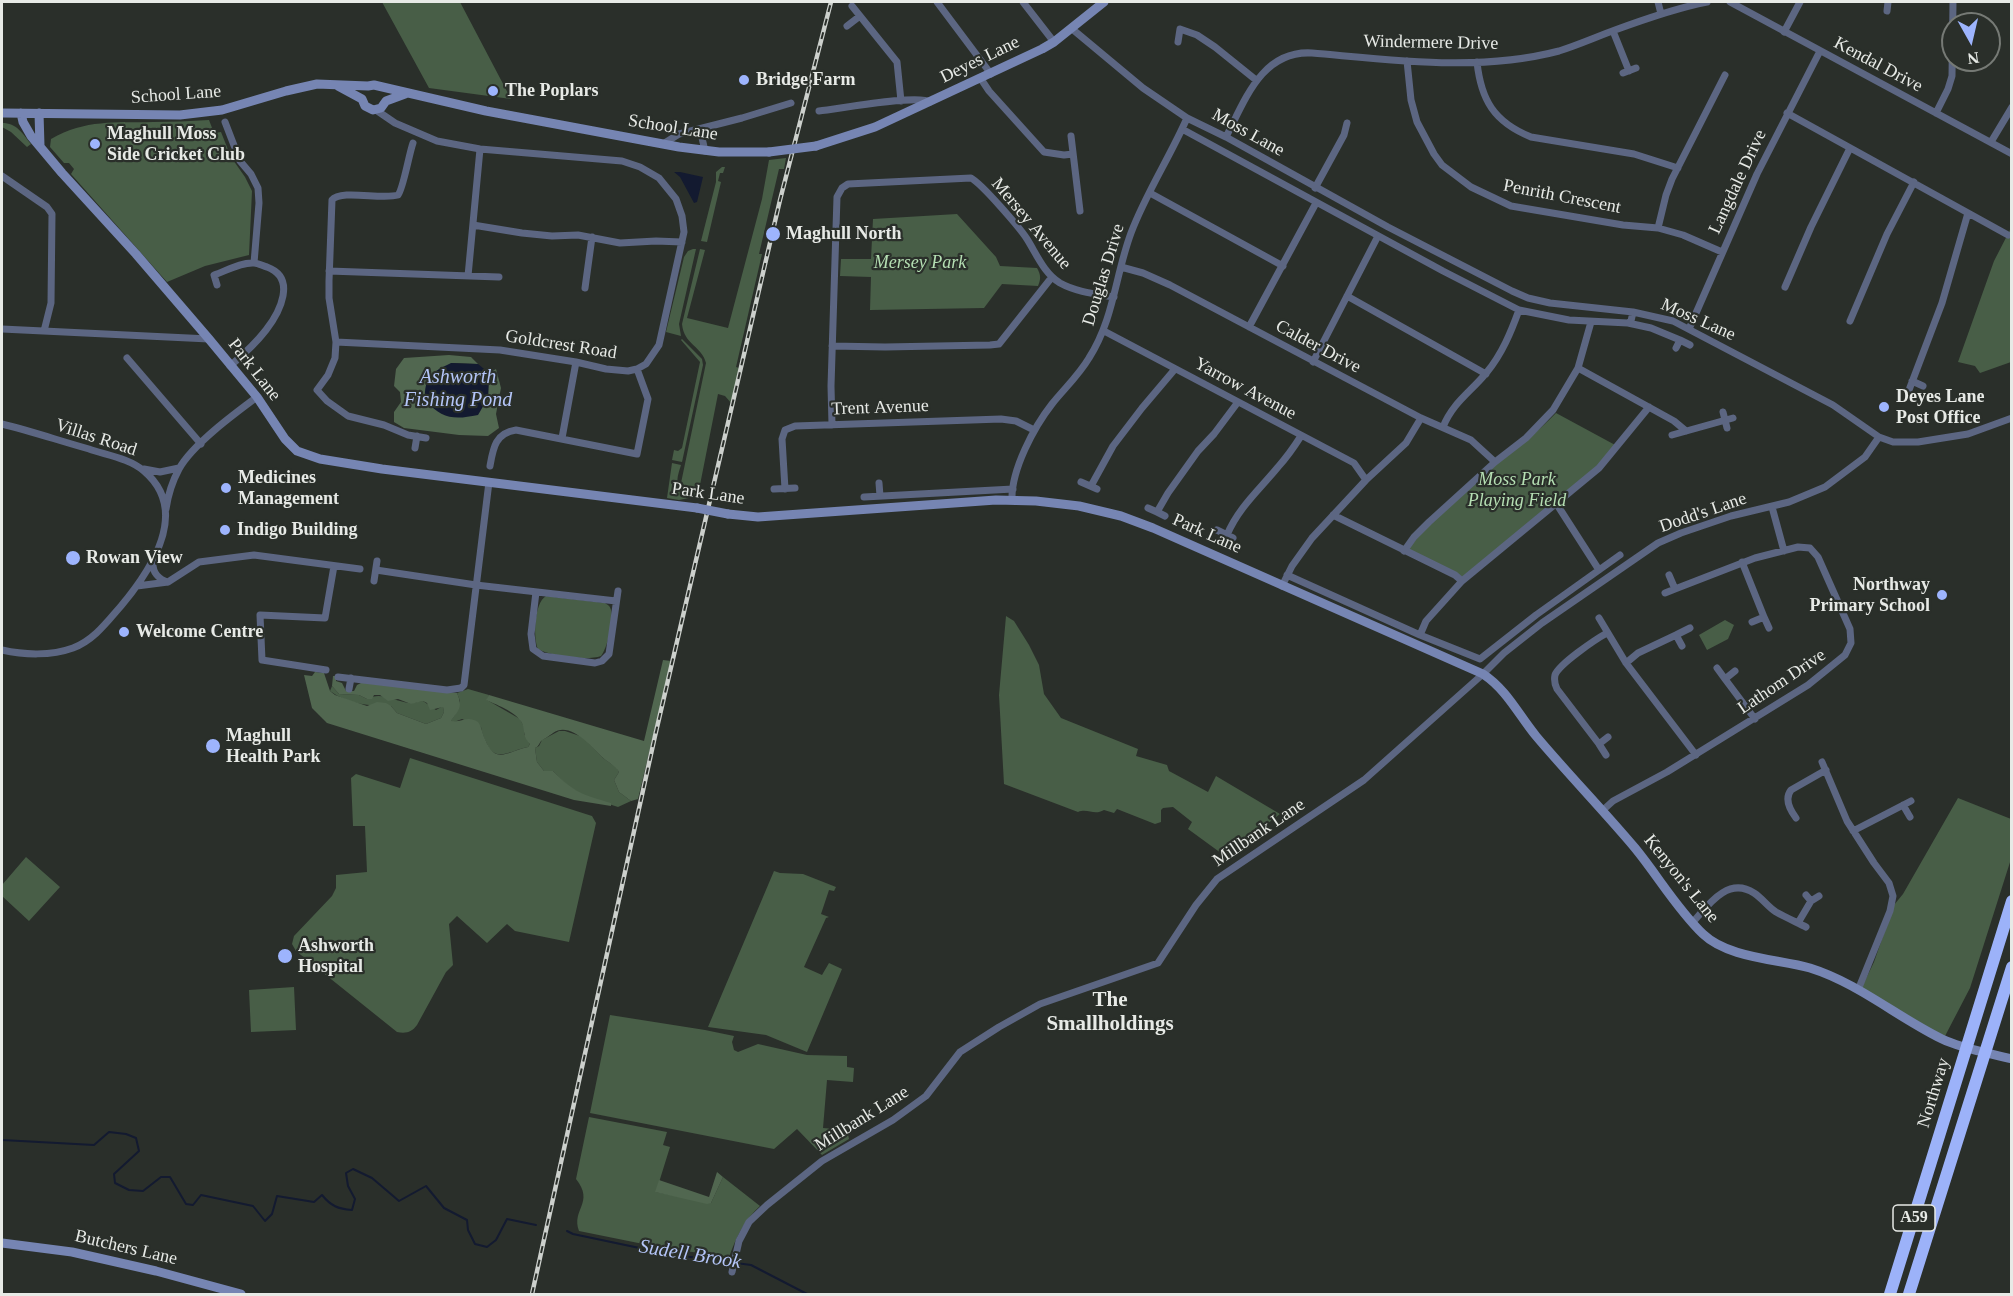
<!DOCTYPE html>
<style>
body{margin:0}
#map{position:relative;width:2013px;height:1296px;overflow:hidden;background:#2a2f2a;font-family:Georgia,serif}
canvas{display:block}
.frame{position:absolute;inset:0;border:3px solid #e7eae6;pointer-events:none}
.north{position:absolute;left:1941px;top:12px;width:60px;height:60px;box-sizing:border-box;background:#2a2f2a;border:2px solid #767a75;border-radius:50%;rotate:172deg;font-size:16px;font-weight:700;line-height:24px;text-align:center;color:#e7eae6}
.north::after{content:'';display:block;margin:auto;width:21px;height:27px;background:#9db4fd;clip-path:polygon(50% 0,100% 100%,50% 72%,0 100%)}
</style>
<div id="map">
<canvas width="2013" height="1296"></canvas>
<div class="frame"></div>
<div class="north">N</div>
</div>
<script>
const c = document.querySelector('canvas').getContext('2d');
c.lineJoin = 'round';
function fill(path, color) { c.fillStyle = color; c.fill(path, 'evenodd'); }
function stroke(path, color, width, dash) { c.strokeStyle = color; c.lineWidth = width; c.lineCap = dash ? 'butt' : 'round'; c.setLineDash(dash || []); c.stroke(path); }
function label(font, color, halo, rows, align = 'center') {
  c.font = font + ' Georgia,serif'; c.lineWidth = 4.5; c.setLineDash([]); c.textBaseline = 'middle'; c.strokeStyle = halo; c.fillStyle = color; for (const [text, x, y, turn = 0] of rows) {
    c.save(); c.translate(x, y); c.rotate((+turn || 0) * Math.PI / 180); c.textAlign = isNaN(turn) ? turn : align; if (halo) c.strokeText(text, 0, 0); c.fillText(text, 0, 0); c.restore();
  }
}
fill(new Path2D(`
 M382 2H460L511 99 429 88Z
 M209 120 214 133 221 132 231 157 245 177 252 191 249 255 205 266 167 282 71 174 74 169 69 163H64L50 147 51 139C86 119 115 123 153 122 172 122 190 121 209 120Z
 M2 123C17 123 22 133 31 144L27 147 11 132 2 127Z
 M786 158 784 169H779L759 254H762L736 367 739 368 732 404 725 396 718 394 698 495 692 497 688 488 681 483 706 363C702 346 684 345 682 324L700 249 705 250 687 318 728 328 762 199 769 160Z
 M722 167H725L723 173H720L718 181 721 182 707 242 701 241 716 182V172Z
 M957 214 996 257 1000 266 1037 268C1041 275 1041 279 1038 286L1002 284 984 308 870 310 871 277 840 276 841 259H871L873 219Z
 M2011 228V362L1980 373 1975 366 1958 362 1994 261Z
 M693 249H696L679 324 681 336 666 332 684 257 688 251Z
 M682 339 702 359 703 365 682 462 672 460 674 450 678 451 682 448 700 362 681 340Z
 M1556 413 1617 446 1599 467 1463 578 1458 574 1407 550C1433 519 1464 491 1495 465 1516 448 1537 433 1556 413Z
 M672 463 681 465C678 475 673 487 686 491L689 498 679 500 667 498Z
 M546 596 605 603C608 605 610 606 611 610 614 621 607 649 601 656 587 661 550 656 538 649 533 638 534 603 546 596Z
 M1006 616 1014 621 1029 645 1039 665 1044 694 1061 718 1138 749 1136 756 1167 765 1169 771 1208 792 1216 776 1280 814 1225 856 1188 829 1192 822 1173 807 1163 808 1161 810V822L1155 824 1117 809 1114 813 1104 810C1094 816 1088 808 1078 812L1004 784 999 695Z
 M1725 620 1734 625 1728 639 1707 650 1699 635Z
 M332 686 339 694 359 695 367 699C381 691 394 701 409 703 414 704 419 701 423 701L436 710 443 706 444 712 441 718 426 724 397 713 391 706C369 706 348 704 330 691Z
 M468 689 489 695 487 700 520 719 524 727V734L530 744 528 747C514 749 497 763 488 746 485 740 482 734 481 727L462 719 454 722H450L455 715 460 701 457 693Z
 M559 731H565L583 737 603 758 617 768 619 772 614 780 619 792 631 801 618 807 581 795 567 785 553 771H544L537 762 535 748 539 746 542 740Z
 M410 758 592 816 596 823 569 942 515 931 507 924 487 943 457 916 449 924 453 965 446 972 417 1025C412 1032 406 1034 397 1032L296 951 292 944 294 936 332 896 336 888V875L367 872 365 826H353L351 778 356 774 400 788Z
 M1958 798 2011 819V859L1970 988 1944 1038 1861 989 1874 962 1894 905 1903 894Z
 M26 857 60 887 29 921 2 896V885Z
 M774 871 780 873 803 874 836 887 834 891 829 890 821 914 829 917 826 918 804 967 822 975 829 963 842 969 807 1052 766 1035 708 1027Z
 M294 987 296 1030 251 1032 249 990Z
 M610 1015 705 1030 734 1036 732 1042 734 1050 738 1052 758 1044 807 1055 847 1056V1067L854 1068 853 1082 827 1080 823 1128 847 1130 849 1139 822 1155 797 1129 774 1149 590 1113Z
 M589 1117 667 1132 663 1145 670 1147 656 1192 711 1203 723 1177 760 1206C744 1220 736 1238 729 1257L663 1248 579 1231C571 1209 595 1203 576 1179Z`), '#485e47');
fill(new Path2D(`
 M449 355 471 357 478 364 451 363 488 398 489 373 496 369 501 388 496 414 499 428 488 436 459 435 404 428 394 422V412L401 402 400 392 394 386 396 369 404 358Z
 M663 660 671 661 638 799 631 801 619 792 614 780 619 772C616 766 607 762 601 756 591 746 570 721 553 733 550 735 543 740 541 741 539 744 538 747 535 748L537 762 544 771H553C576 794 582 794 611 803V806L574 800 327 723 312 708 304 675 312 676 315 672 324 673 330 691 335 695 367 706 377 702 386 703 391 706 397 713 426 724 441 718 444 712 443 707 430 710 427 703 423 701 411 704 398 699 388 701 380 695H374L372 699H367L359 695 339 694 332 686 333 676H336V681L342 683 346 691H354L357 685 363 682 457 693C463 707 459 710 451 721 461 723 467 715 478 722 482 727 482 733 485 739 496 766 507 751 528 747L530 744C523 737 525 734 523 726 520 713 497 705 486 700L489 695 644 741Z
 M717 1172 723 1177 711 1203 707 1204 655 1192 659 1180 709 1197Z`), '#516750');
fill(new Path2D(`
 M674 172H680L703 177 697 202 694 203 680 177Z
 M451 363 478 364 489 373 488 398 478 415C454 420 442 419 425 400 424 377 432 372 451 363Z`), '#131a30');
stroke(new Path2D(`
 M2 1140 94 1145 109 1132 126 1134 136 1138 139 1151 114 1174 115 1183 129 1190 143 1191 161 1177H170L186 1204 193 1205 201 1195 253 1206 265 1221 272 1214 277 1196 314 1202 322 1195C331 1206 338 1209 352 1210L355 1199 348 1186 346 1173 353 1169 372 1178 399 1201 426 1186 444 1208 467 1220 468 1230 475 1244 487 1247 496 1240 507 1219 536 1225
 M567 1231 573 1234 668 1254 751 1265 807 1294`), '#131a30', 2);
stroke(new Path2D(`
 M937 2 991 74
 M1023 2 1054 42
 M1658 2 1661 14
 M1730 2 2012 154
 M852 6 897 62 901 101
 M1887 11 1888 2
 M847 26 860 16
 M1071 28 1143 88 1187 118 1226 137 1388 227 1512 291 1528 298 1550 303 1633 312 1673 321 1833 405 1879 437 1893 442H1918L1968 434 2012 418
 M1613 31 1629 71
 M1784 32 1800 2
 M1178 42 1180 29 1197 35 1215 47 1256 80
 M1407 61 1411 100 1417 122 1434 154 1442 165 1471 187 1511 206 1623 225 1658 228 1683 235 1722 252
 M1477 62C1481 100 1494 122 1531 137L1634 154 1678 168
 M1623 73 1636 68
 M981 79 989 91 1044 152 1064 155 1073 154
 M819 111C839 109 918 94 930 102
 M1787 113 2008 235
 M1936 113 1948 89 1952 76 1953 2
 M225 122 240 161 251 174 258 188 259 203 254 263
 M700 129 705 151
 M1182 129 1443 271 1519 310 1569 320 1628 323 1631 321 1633 312
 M1071 136 1080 211
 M1226 137C1245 100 1262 50 1312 53 1393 60 1479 72 1559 51 1578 45 1596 37 1615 30 1645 19 1676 8 1707 2
 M1991 142 2012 107
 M413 143C409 154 403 190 398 195 382 200 341 189 332 200L329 281V298L336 342 335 358 328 375 317 390 327 401 348 416 384 425 408 435 426 438
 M663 144 679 134 742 118 791 103
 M2 176 47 207 52 214 51 303 44 331
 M1315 188 1344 135 1347 123
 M1150 193 1283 266
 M473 225 522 233 552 236 578 235 620 243 656 241 682 242
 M1658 228 1666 195 1672 179 1725 75
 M1121 267 1143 273 1170 285 1421 418 1471 440 1495 462
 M329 271 499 277
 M468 276 480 149
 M217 285 214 275C226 271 241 262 254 263 258 263 263 266 267 267 297 278 280 312 266 330 256 343 243 355 230 366
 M1785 287 1811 227 1850 148
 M585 288 592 237
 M1347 296 1486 374
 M1850 321 1887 234 1914 182
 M1628 323 1651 328 1680 340
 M1249 327 1316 203
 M2 329 209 339
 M1689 329 1757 174 1820 51
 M1104 331 1354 463 1366 480
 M336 342 500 350 576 362 606 369 628 371 637 369 646 364 659 345 684 232 682 216 676 199 659 178 640 167 622 161 480 149 437 141 395 123 376 110
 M832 346 885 347 990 345 999 344 1052 277
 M1676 348 1680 340 1690 345
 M127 358 201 444
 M1313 362 1378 236
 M1578 368 1674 421 1686 431
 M1912 381 1923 386
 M1909 390 1942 303 1968 213
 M1723 412 1727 428
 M2 424C31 431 60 441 89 449 106 455 129 458 144 471 191 511 151 570 121 606 107 622 94 640 73 648 51 656 24 655 2 650
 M832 425 831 386 837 197 842 188 848 184 971 178C982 184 1020 228 1027 239 1037 255 1044 273 1060 283 1076 292 1096 294 1114 297
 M1443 427C1453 402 1471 392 1487 372 1502 354 1511 332 1519 310
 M1672 435 1733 418
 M562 438 576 362
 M415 448 417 436
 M490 466C493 449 495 433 516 430L637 454 648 399 637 369
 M144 469 160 472 179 468
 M1081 482 1097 489
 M879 483 880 496
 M1091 486 1113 446 1142 408 1175 369
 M774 489 795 488
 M785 489 782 439 785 430 795 426 1001 419 1016 421 1034 430
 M864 497 1013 489
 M1012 500C1011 470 1034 427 1052 404 1064 389 1079 375 1089 358 1114 319 1115 276 1131 233 1146 193 1170 157 1187 118
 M1556 503 1599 570
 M1772 507 1784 551
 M1148 508 1157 512
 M166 509C168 495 172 482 179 469 192 445 234 414 257 397
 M1333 515 1455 575 1462 581
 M1165 516 1157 512 1168 493 1198 451 1214 434 1238 402
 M1217 530 1233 538
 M1227 535C1238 508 1260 489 1278 467 1287 457 1294 447 1301 436
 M1404 551 1414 537 1429 522 1495 462 1526 438 1553 410 1578 368 1591 322
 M1742 562 1764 617
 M376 570 476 585 616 601
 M1287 575 1420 635 1480 659 1536 615 1620 555
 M374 581 377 561
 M168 582 199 562 254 555 360 569
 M137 586 168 582C158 579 152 572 153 561
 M1282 586 1292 566 1312 538 1366 480 1406 443 1421 418
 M536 592 531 634 533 649 543 656 595 663 602 661 609 654 618 591
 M1665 593 1675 589 1669 575
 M1599 618 1626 663 1696 755
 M1752 622 1764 617 1769 628
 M1420 635 1426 621 1462 581 1599 468 1649 407
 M1682 646 1676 635 1690 628
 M1626 663 1638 653 1676 635
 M1717 668 1725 679 1735 671
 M326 670 262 660 260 615 325 618 334 566
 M338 677 447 690 461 688 464 685 489 482
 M1725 679 1755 719
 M349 689 351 678
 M1599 744 1557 689C1555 685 1554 680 1555 675 1559 664 1596 639 1607 633
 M1606 755 1599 744 1608 737
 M1822 762 1847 821 1874 863 1889 883 1893 896 1890 911 1858 990
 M1903 805 1910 817
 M1602 811 1613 801 1667 772 1808 685 1845 655 1851 643 1850 629 1818 557 1810 548 1798 547 1755 558 1675 589
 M1796 818C1790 810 1784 799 1791 790L1826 770
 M1853 831 1911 801
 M1806 895 1811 901 1819 896
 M1693 922C1708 905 1728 876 1754 893 1762 898 1768 907 1776 912 1785 917 1796 922 1806 927
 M1798 923 1811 901
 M732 1272 739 1241 749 1222 767 1205 822 1161 893 1120 926 1096 960 1052 999 1027 1040 1004 1158 963 1196 905 1217 879 1364 780 1483 674 1504 653 1542 623 1658 543 1681 533 1731 516 1789 502 1825 487 1865 457 1879 437`), '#5c6682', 7);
stroke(new Path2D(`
 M338 86 362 99 365 106 373 110 381 108 386 101 405 94
 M2 113 180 115 222 110 286 91 317 84 368 86 374 85 486 111 679 147 719 152H769
 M21 113 23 122 31 136 62 173 136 254 209 339 257 397 285 439 297 451 320 459 382 469 697 508
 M39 113 40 146
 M816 146 875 127 1042 49 1054 42 1104 2
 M728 514 758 517 996 500 1036 501 1079 506 1121 516 1153 528 1483 674C1507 690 1518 714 1536 736 1568 774 1603 810 1635 848 1658 876 1677 909 1703 934 1728 958 1777 959 1810 968 1858 983 1897 1017 1942 1039 1963 1049 1989 1053 2012 1059
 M2 1243 72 1252 156 1271 241 1294`), '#7685b3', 9);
stroke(new Path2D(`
 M1890 1294 2012 901
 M1909 1294 2012 967`), '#9cb2f9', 12);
const rail = new Path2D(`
 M532 1294 655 736 780 200 831 2`);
stroke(rail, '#ccd0cc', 4.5);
stroke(rail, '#2a2f2a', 2, [7]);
stroke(new Path2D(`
 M769 152 816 146
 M697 508 728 514`), '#7685b3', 9);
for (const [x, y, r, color] of [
 [744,80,6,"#9db4fd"],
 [493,91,6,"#9db4fd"],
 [95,144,6,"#9db4fd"],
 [773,234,8,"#9db4fd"],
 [1884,407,6,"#9db4fd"],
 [226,488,6,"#9db4fd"],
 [225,530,6,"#9db4fd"],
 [73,558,8,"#9db4fd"],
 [1942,595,6,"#9db4fd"],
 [124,632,6,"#9db4fd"],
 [213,746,8,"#9db4fd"],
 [285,956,8,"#9db4fd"]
]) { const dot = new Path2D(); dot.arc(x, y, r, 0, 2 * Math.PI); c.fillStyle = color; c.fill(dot); stroke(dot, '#2a2f2a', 2); }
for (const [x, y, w] of [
 [1914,1218,42]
]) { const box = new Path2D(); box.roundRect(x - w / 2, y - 13, w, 26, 4.5); c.fillStyle = '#2a2f2a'; c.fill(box); stroke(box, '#e7eae6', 1.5); }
label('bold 16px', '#e7eae6', null, [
 ["A59",1914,1218]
]);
label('18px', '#e7eae6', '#2a2f2a', [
 ["Windermere Drive",1431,43,1],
 ["Deyes Lane",980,60,-26],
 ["Kendal Drive",1878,65,28],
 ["School Lane",176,95,-4],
 ["School Lane",673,128,9],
 ["Moss Lane",1248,133,29],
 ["Langdale Drive",1738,182,-65],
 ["Penrith Crescent",1562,197,11],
 ["Mersey Avenue",1031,224,50],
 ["Douglas Drive",1104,275,-73],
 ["Moss Lane",1698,320,24],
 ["Goldcrest Road",561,345,9],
 ["Calder Drive",1318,347,28],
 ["Park Lane",254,370,52],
 ["Yarrow Avenue",1245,389,28],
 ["Trent Avenue",880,408,-2],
 ["Villas Road",96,438,18],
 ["Park Lane",708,494,8],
 ["Dodd's Lane",1703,513,-19],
 ["Park Lane",1207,534,24],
 ["Lathom Drive",1782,682,-34],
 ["Millbank Lane",1259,833,-34],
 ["Kenyon's Lane",1681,879,51],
 ["Northway",1934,1093,-73],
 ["Millbank Lane",862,1119,-32],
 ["Butchers Lane",126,1248,13]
]);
label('bold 18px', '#e7eae6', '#2a2f2a', [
 ["Bridge Farm",756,80],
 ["The Poplars",505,91],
 ["Maghull Moss",107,134],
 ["Side Cricket Club",107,155],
 ["Maghull North",786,234],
 ["Deyes Lane",1896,397],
 ["Post Office",1896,418],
 ["Medicines",238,478],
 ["Management",238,499],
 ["Indigo Building",237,530],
 ["Rowan View",86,558],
 ["Northway",1930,585,"right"],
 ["Primary School",1930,606,"right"],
 ["Welcome Centre",136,632],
 ["Maghull",226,736],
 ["Health Park",226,757],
 ["Ashworth",298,946],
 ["Hospital",298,967]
], 'left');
label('italic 18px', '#b5dfb3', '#2a2f2a', [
 ["Mersey Park",920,263],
 ["Moss Park",1517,480],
 ["Playing Field",1517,501]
]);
label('italic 20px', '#b4c5f8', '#2a2f2a', [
 ["Ashworth",458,378],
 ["Fishing Pond",458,401],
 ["Sudell Brook",690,1255,9]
]);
label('bold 21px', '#e7eae6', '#2a2f2a', [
 ["The",1110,1001],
 ["Smallholdings",1110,1025]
]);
</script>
